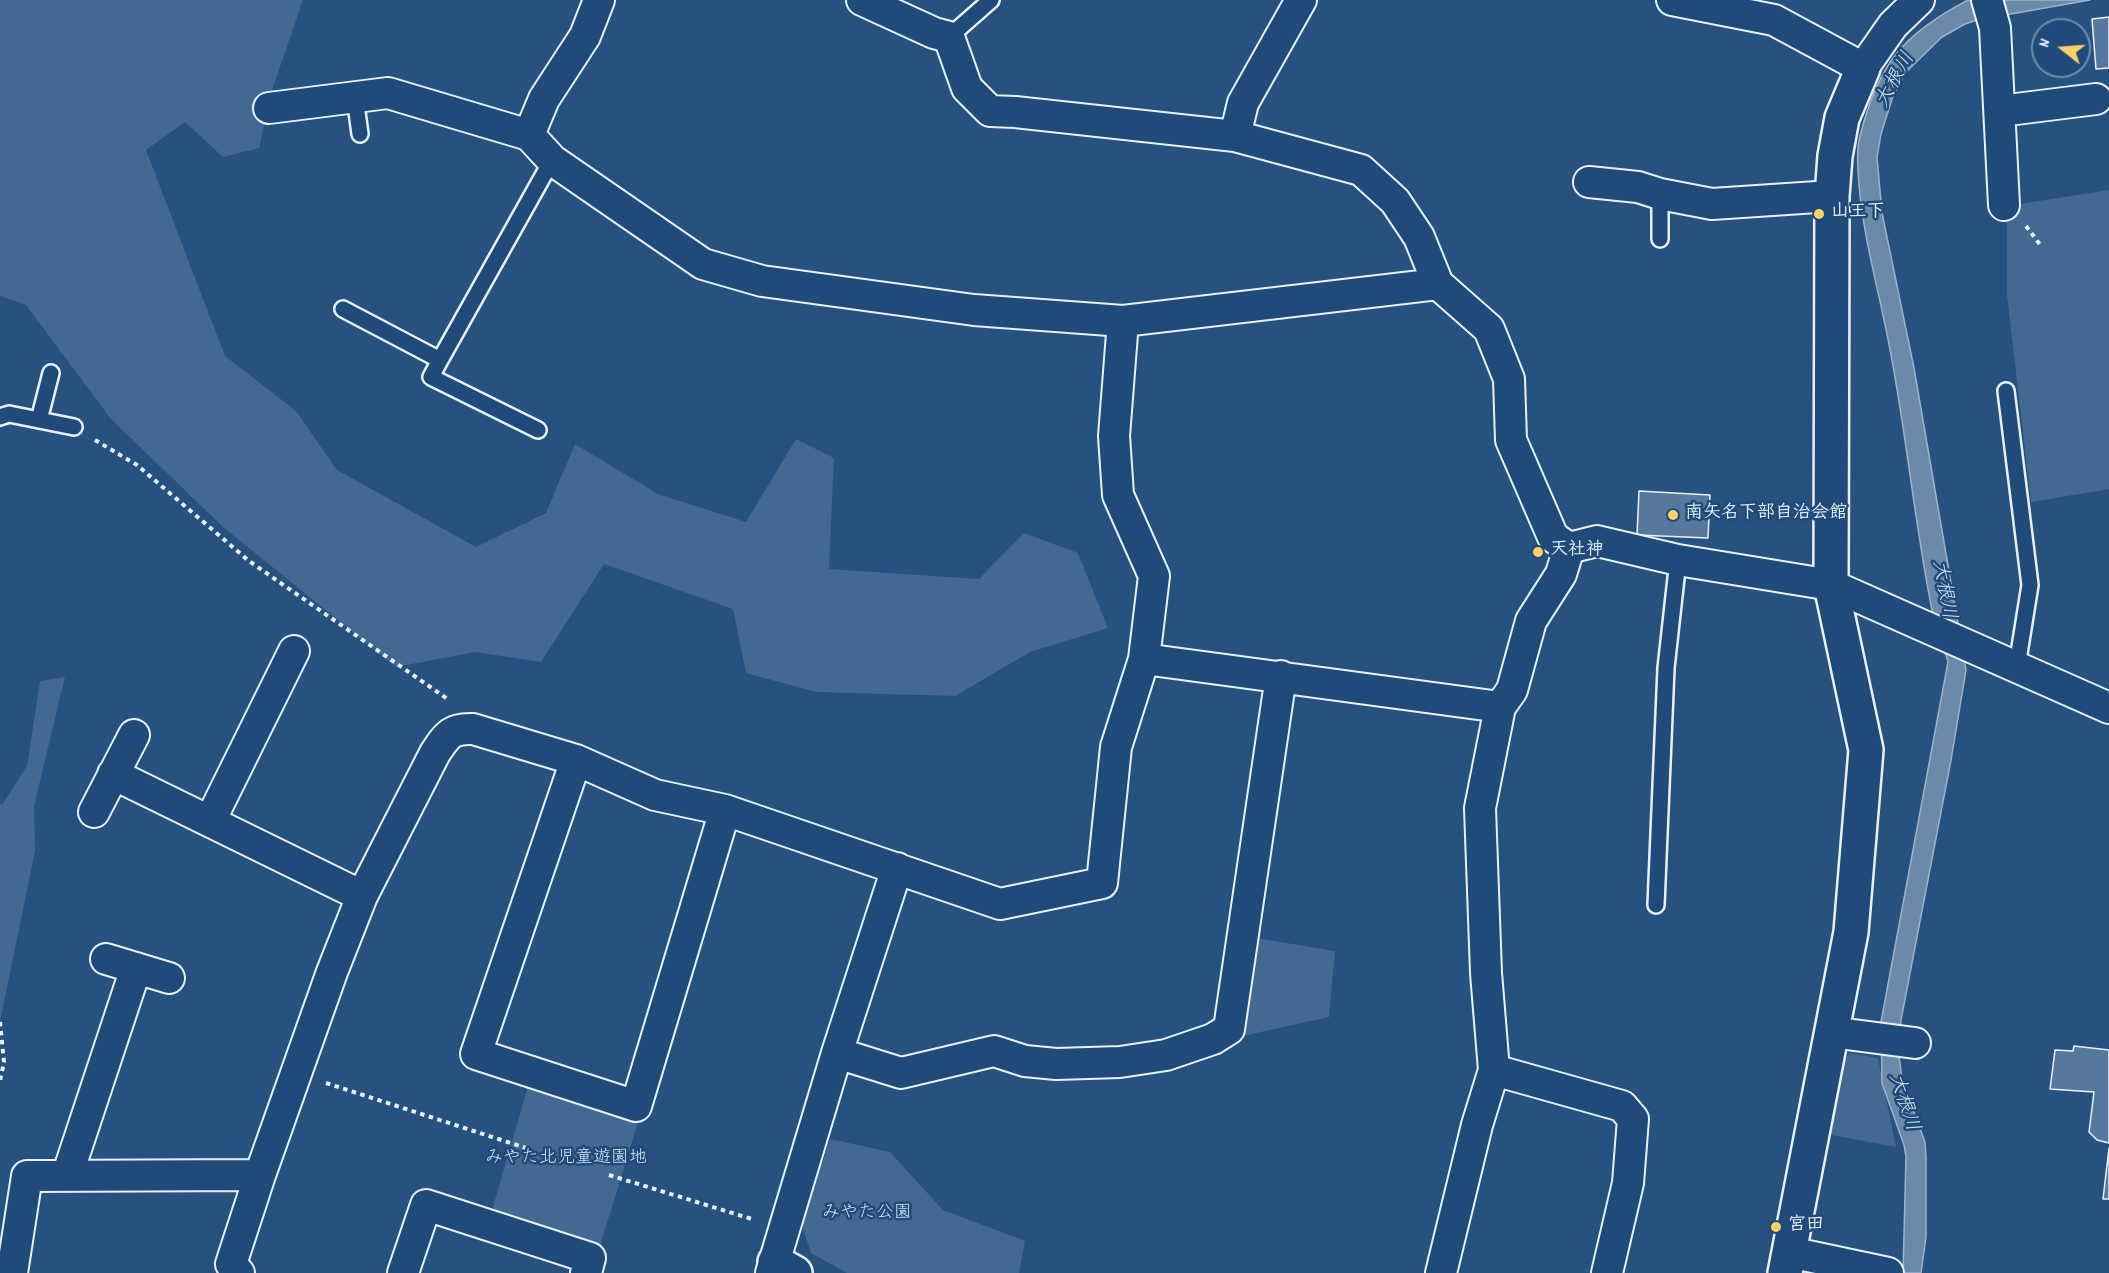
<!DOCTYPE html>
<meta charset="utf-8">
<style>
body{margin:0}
#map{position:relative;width:2109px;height:1273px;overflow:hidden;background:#27517f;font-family:Dekko,sans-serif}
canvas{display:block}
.north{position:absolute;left:2031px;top:18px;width:60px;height:60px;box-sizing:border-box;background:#1f4a7a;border:2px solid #6f8dac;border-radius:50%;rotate:287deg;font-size:16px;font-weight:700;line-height:24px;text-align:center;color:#e8f1f8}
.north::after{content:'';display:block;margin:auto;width:21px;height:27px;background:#ffd166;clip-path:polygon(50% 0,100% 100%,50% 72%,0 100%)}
</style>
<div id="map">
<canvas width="2109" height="1273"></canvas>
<div class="north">N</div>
</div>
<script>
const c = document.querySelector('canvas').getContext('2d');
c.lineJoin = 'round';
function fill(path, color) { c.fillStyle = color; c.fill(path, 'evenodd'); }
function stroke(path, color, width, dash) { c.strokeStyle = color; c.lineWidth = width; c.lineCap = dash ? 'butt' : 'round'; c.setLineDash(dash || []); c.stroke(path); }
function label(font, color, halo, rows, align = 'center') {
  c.font = font + ' Dekko,"Klee One",sans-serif'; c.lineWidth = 5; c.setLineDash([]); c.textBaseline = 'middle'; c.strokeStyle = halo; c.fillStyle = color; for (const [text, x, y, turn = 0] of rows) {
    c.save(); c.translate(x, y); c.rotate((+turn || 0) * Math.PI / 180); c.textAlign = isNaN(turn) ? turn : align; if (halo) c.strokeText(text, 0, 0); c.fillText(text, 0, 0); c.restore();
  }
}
fill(new Path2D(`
 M0 0H303L272 90 259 148 223 157 185 122 146 150 225 356 296 411 337 470 476 547 546 513 575 444 658 494 746 522 796 439 834 458 829 569 979 579 1024 533 1078 553 1108 628 1030 652 955 696 816 692 746 673 733 609 604 564 541 662 475 652 396 667 223 527 111 419 26 305 0 296Z
 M2109 190V489L2031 502 2007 295V206Z
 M65 677 34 806 35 851 0 1022V804L2 805 27 766 40 681Z
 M1256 938 1335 951 1329 1017 1238 1037Z
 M1850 1053 1878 1058 1896 1147 1831 1135 1843 1058Z
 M528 1086 639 1119 600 1246 492 1210Z
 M830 1139 890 1152 943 1210 1025 1241 1019 1273H847L811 1253 802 1226Z`), '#436891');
const water = new Path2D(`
 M1968 0H2090L1977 20 1965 24 1942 37 1906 72 1893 96 1881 134 1877 157 1882 213 1914 368 1966 670 1951 760 1901 1020 1898 1048 1902 1080 1925 1142 1926 1158V1237L1921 1273H1903L1906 1156 1904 1145 1882 1083 1881 1022 1948 662C1943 645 1936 628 1932 610 1915 526 1907 439 1891 355 1881 298 1864 243 1859 185 1858 169 1856 152 1860 136 1878 64 1903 34 1968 0Z`);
fill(water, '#6b8aaa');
stroke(water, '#9db3c9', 1.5);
const building = new Path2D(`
 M2109 17V68L2096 69 2092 19Z
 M1639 491 1710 495 1708 538 1637 535Z
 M2074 1046 2109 1050V1143L2097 1140 2089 1132 2094 1092 2050 1089 2055 1050 2073 1051Z
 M2109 1148V1199H2103Z`);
fill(building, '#57789d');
stroke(building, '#e8f1f8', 1.5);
const service = new Path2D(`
 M949 37 991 0
 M355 97 360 134
 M1660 239V194
 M343 309 440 360 552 160
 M440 360 431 377 538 430
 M2006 391 2030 585 2017 666
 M0 417 9 414 74 427
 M39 420 51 373
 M1656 905 1666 668 1678 560`);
const minor = new Path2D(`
 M599 0 585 36 544 99 529 135 552 160 703 264 762 281 974 310 1123 321 1438 284
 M862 0 934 33 949 37 967 88 990 111 1015 112 1235 136 1361 170 1395 201 1419 237 1438 284 1489 329 1509 379 1511 440 1553 537 1569 548 1597 541 1678 560 1831 585 2109 708
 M1672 0 1774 20 1863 68 1893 25 1919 0
 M1987 0 1995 28 2004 205
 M269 108 388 93 529 135
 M2000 111 2096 99
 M1235 136 1243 103 1301 0
 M1589 182 1638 187 1660 194 1712 204 1832 196
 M1144 659 1500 707
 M576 760 476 1054 636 1106 725 810
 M113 774 362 896
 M94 812 134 735
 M210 821 294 651
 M106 959 169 978
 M1831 1032 1915 1043
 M837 1053 901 1073 994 1051 1025 1061 1056 1064 1120 1062 1166 1055 1213 1039 1229 1029 1281 676
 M1494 1070 1622 1106 1633 1119 1628 1183 1607 1273
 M67 1176 136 968
 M1789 1252 1888 1273
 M12 1273 27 1176 260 1175
 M239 1273 231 1264 260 1175 332 972 362 896 435 753C447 735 451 728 473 729L576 760 655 795 725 810 1000 904 1102 883 1116 747 1144 659 1154 576 1118 495 1114 436 1123 321
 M403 1273 426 1205 590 1258 586 1273
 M771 1273 837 1053 897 868
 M1441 1273 1477 1125 1494 1070 1486 973 1480 808 1500 707 1512 690 1531 621 1561 574 1569 548`);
const tertiary = new Path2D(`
 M775 1262 795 1273
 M1785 1273 1851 932 1866 750 1831 585 1832 196 1835 156 1842 118 1863 68`);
stroke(service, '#e8f1f8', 20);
stroke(minor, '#e8f1f8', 34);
stroke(tertiary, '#e8f1f8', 38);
stroke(new Path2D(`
 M2026 226 2041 246
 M95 440 137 465 249 561 449 700
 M0 1022 4 1062 0 1081
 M326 1083 526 1148
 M609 1175 755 1220`), '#e8f1f8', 4, [4.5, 4.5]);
stroke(service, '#1f4a7a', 15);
stroke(minor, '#1f4a7a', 30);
stroke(tertiary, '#1f4a7a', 33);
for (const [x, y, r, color] of [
 [1819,214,6,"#ffd166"],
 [1673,515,6,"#ffd166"],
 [1538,552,6,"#ffd166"],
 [1776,1227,6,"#ffd166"]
]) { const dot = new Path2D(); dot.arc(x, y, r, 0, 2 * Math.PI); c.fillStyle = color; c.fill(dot); stroke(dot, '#1f4a7a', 2); }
label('bold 18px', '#e8f1f8', '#1f4a7a', [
 ["山王下",1831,214],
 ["南矢名下部自治会館",1685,515],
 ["天社神",1550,552],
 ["宮田",1788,1227]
], 'left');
label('18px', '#d8e3ee', '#1f4a7a', [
 ["みやた北児童遊園地",566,1160],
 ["みやた公園",867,1215]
]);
label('italic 20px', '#d5e2ec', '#1f4a7a', [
 ["大根川",1897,81,-61],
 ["大根川",1942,590,80],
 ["大根川",1902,1103,72]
]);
</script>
